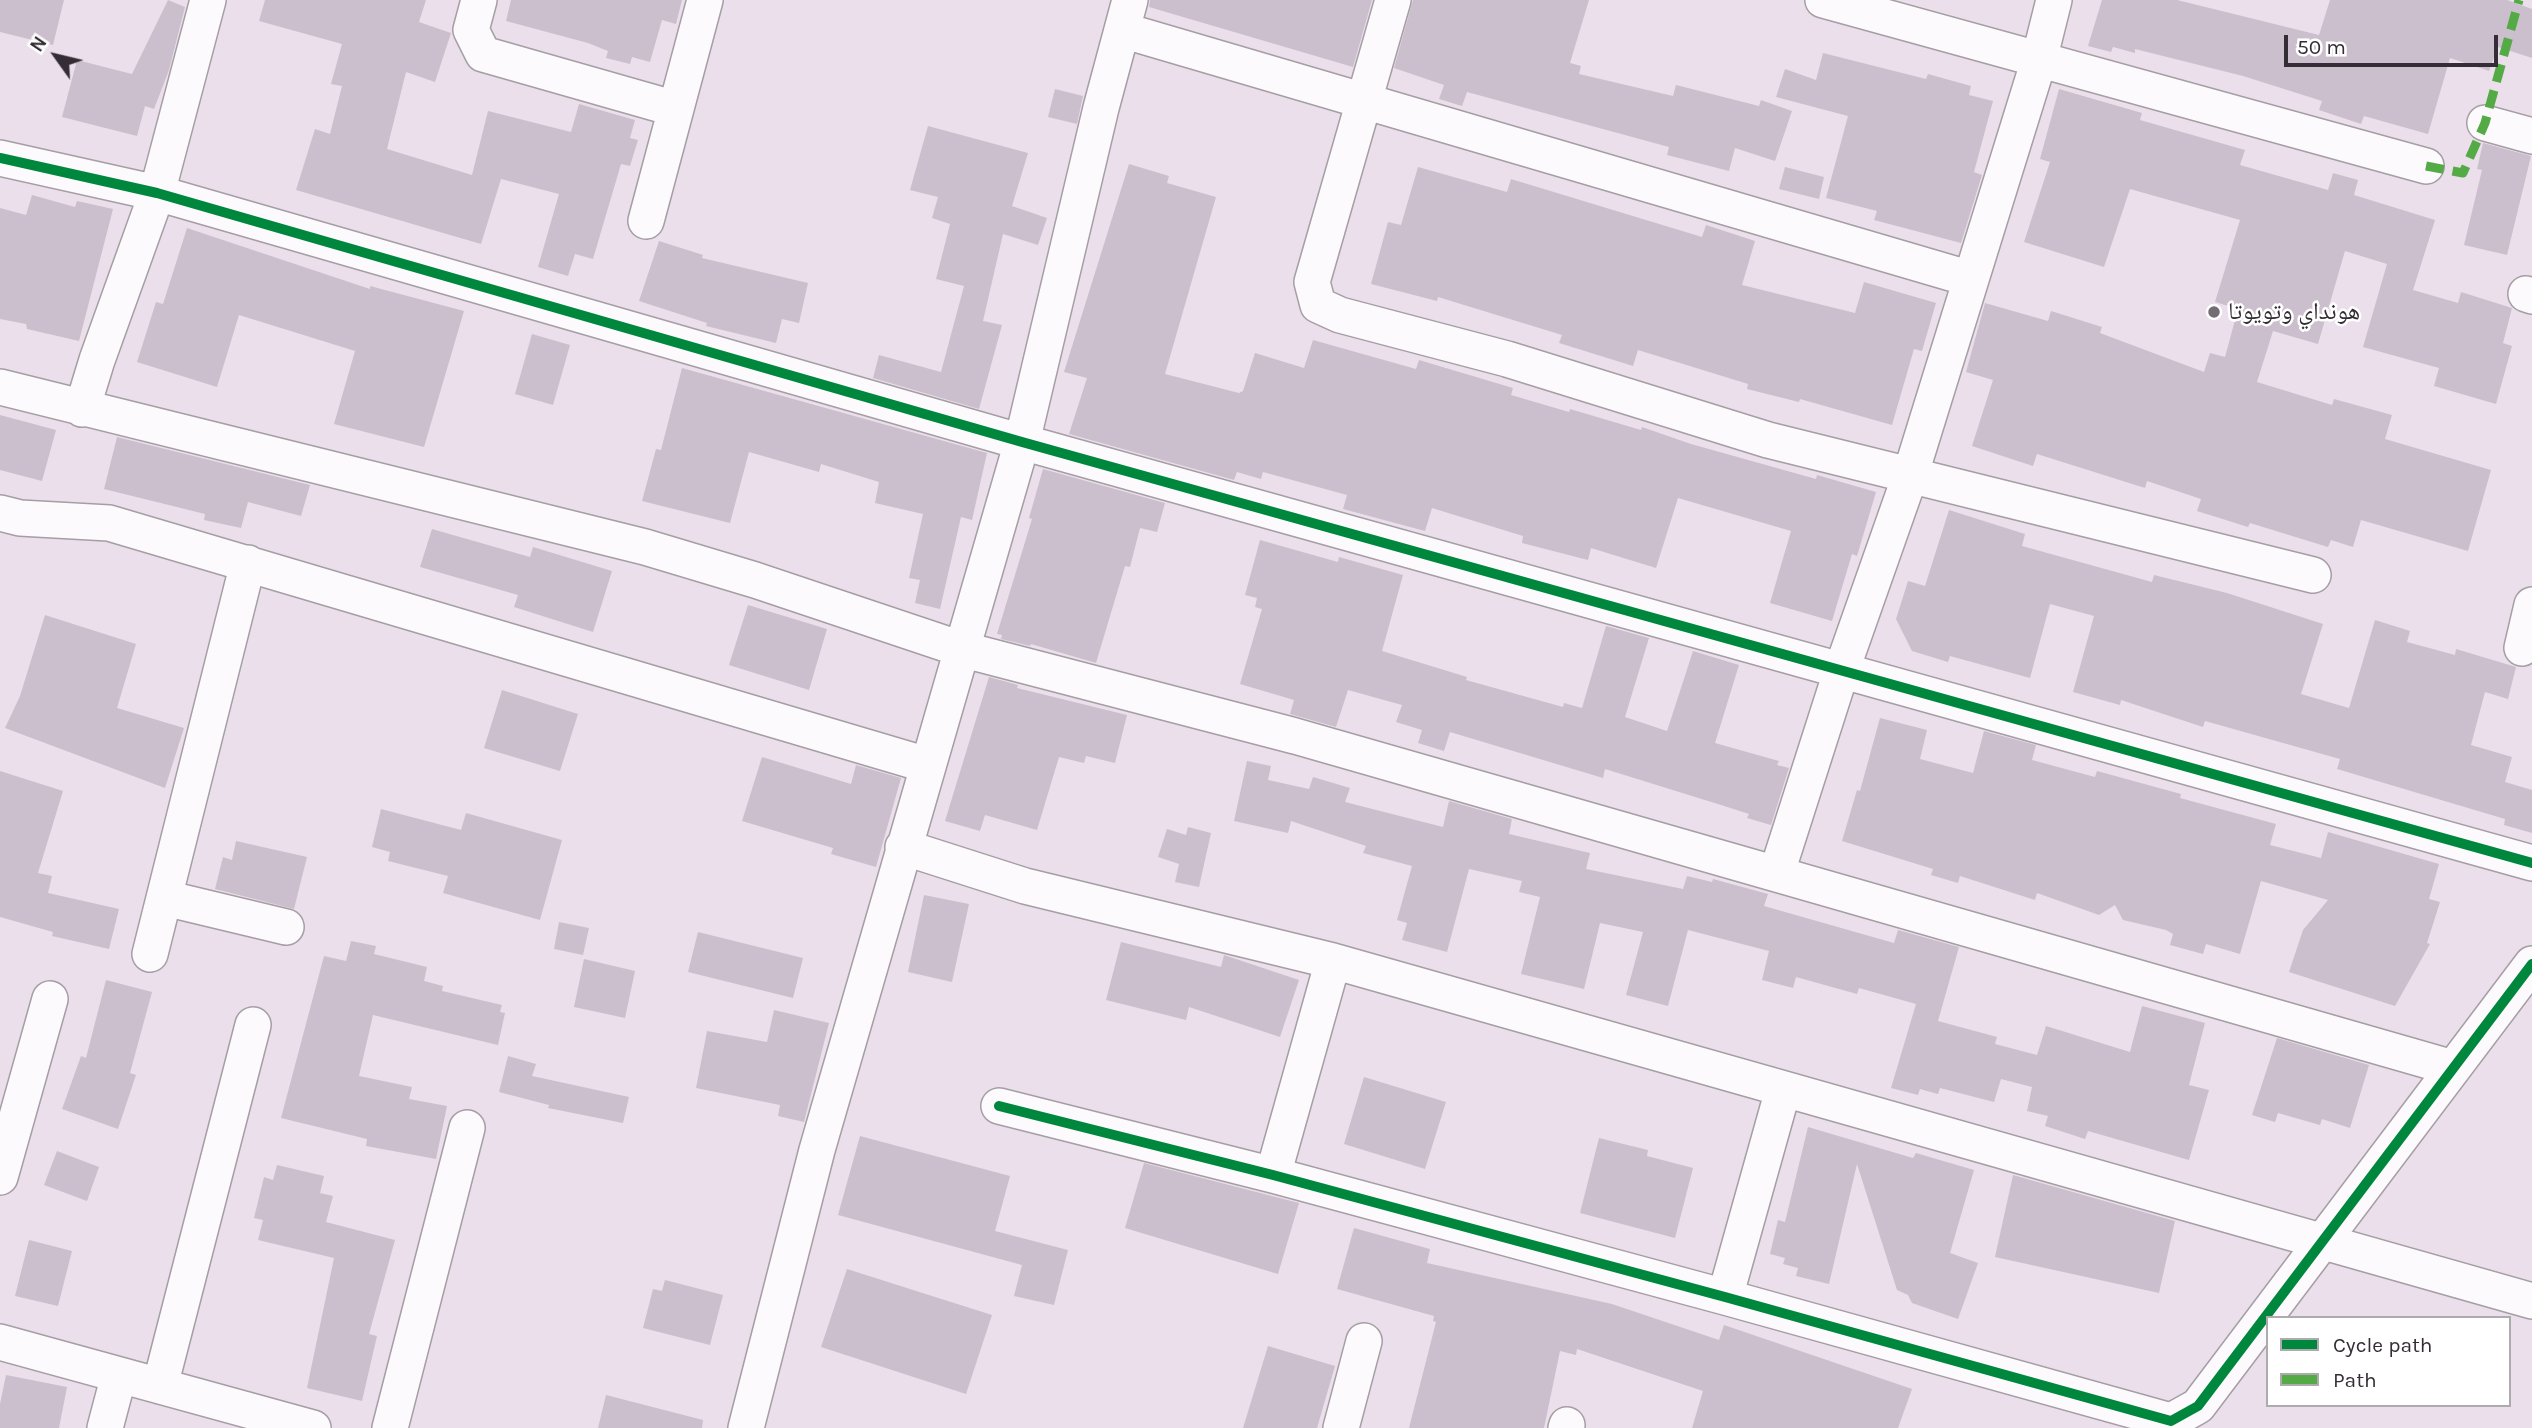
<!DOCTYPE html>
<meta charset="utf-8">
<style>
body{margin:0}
#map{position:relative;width:2532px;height:1428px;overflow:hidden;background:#eadfea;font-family:Karla,sans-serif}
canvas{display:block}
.legend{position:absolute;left:2266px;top:1316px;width:245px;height:91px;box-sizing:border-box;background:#fff;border:2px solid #aeabae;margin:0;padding:9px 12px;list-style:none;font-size:21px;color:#342d35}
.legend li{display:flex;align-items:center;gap:14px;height:35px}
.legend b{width:35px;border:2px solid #aeabae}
.north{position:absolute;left:21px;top:21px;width:70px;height:70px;-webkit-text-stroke:5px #fff;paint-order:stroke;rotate:304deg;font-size:19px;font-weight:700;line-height:28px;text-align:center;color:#342d35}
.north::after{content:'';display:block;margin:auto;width:24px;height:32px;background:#342d35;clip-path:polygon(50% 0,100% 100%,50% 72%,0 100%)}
.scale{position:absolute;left:2284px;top:35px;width:214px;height:32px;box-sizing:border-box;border:4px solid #342d35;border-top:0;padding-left:9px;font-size:21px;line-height:24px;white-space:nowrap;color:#342d35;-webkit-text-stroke:5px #fff;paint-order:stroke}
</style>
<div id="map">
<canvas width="2532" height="1428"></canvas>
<ul class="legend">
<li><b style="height:9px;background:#00873e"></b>Cycle path</li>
<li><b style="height:9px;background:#54ab45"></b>Path</li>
</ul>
<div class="north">N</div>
<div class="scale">50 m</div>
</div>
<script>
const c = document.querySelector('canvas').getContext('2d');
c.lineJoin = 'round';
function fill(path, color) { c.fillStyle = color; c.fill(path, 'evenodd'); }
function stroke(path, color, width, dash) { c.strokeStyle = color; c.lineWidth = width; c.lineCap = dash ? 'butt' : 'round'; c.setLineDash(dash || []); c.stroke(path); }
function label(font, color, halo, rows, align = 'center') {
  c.font = font + ' Karla,"Noto Naskh Arabic",sans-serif'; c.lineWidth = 5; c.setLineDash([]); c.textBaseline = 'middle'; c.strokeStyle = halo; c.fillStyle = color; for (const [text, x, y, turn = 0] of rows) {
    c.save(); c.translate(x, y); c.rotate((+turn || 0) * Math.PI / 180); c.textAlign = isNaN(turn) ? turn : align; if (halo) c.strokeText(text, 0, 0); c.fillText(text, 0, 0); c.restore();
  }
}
fill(new Path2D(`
 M0 0H64L53 45 0 32Z
 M168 0 185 7 169 70 154 109 145 106 137 136 62 117 77 60 132 74Z
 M265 0H426L419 22 451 33 435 82 406 72 387 149 472 175 488 111 571 132 579 104 635 120 630 138 638 140 630 166 621 164 593 259 575 254 568 276 538 267 559 194 501 179 481 244 296 190 315 129 330 134 342 86 331 84 342 44 259 21Z
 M511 0H682L676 24 662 20 650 62 632 57 630 64 606 58 608 51 588 43 506 21Z
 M1150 0H1372L1353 67 1149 7Z
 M1413 0H1589L1570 63 1581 66 1579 74 1673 96 1676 85 1759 106 1761 100 1792 111 1775 161 1735 148 1729 171 1667 155 1669 147 1467 92 1462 106 1439 99 1444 85 1394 68Z
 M2102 0H2177L2319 35 2330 0H2507L2532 9V58L2498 47 2489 71 2450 58 2428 134 2364 116 2361 124 2319 110 2322 101 2243 76 2135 49V53L2113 47 2111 52 2088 46Z
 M1823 53 1926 79 1928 74 1971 86 1969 95 1993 101 1974 172 1982 175 1961 243 1874 220 1877 211 1826 198 1848 116 1776 97 1785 69 1816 80Z
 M1055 89 1083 96 1077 124 1048 117Z
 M2059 89 2142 113 2140 120 2245 150 2240 165 2328 190 2333 173 2358 180 2354 195 2435 220 2413 290 2458 303 2461 292 2512 308 2503 343 2512 346 2496 404 2434 386 2439 368 2363 347 2387 264 2345 251 2318 344 2273 331 2257 382 2332 405 2334 399 2392 415 2385 439 2491 470 2468 551 2361 520 2353 547 2331 540 2328 547 2250 523 2248 527 2197 511 2201 499 2147 481 2145 488 2037 454 2033 466 1972 446 1993 380 1966 372 1985 303 2048 321 2051 311 2102 327 2100 333 2204 372 2210 353 2225 357 2238 309 2215 302 2240 220 2130 189 2104 267 2024 242 2050 162 2040 159Z
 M928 126 1028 153 1012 206 1047 218 1038 245 1003 234 983 321 1002 325 979 409 873 378 879 355 941 372 964 286 936 279 950 224 932 218 938 197 910 190Z
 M2483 143 2531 156 2507 255 2464 245 2482 170 2477 169Z
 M1129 164 1169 176 1167 183 1216 197 1165 374 1239 393 1243 391 1255 353 1304 368 1313 340 1416 369 1419 360 1513 388 1511 395 1569 412 1570 409 1641 430 1642 427 1691 444 1816 479 1817 475 1876 492 1857 556 1852 554 1832 621 1770 603 1791 531 1678 498 1656 568 1591 548 1588 560 1522 543 1523 536 1432 508 1425 531 1343 509 1347 495 1263 472 1261 479 1237 472 1234 480 1069 434 1087 378 1064 372Z
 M1418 167 1507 192 1511 179 1702 237 1706 225 1755 241 1742 285 1855 313 1864 282 1936 303 1922 351 1914 349 1892 425 1800 399 1799 402 1747 389 1748 384 1638 350 1633 366 1559 343 1562 335 1438 297 1437 301 1371 284 1388 222 1401 225Z
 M1785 167 1824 177 1819 199 1779 189Z
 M32 195 75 207 77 201 113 209 79 341 27 329 26 324 0 319V208L26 215Z
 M187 228 370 289V286L464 311 424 447 334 424 355 351 239 315 217 387 137 362 156 302 163 304Z
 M659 241 703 255 702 258 808 283 799 323 782 319 776 343 706 326 707 323 639 301Z
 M532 334 570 345 553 405 515 394Z
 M682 368 987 453 972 520 961 517 940 609 915 603 920 580 909 578 923 514 875 503 879 482 821 464 819 472 749 452 730 523 642 501 656 449 661 450Z
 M0 415 56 430 42 481 0 470Z
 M117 437 310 485 301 516 248 502 241 528 204 520 205 514 104 489Z
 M1043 469 1165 503 1157 532 1140 528 1130 567 1125 566 1096 663 1031 644 1030 646 1001 639 1002 635 997 634 1032 519 1029 518Z
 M1949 510 2025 534 2022 546 2152 582 2154 575 2227 593 2323 624 2301 694 2349 708 2375 620 2410 631 2407 642 2455 655 2456 649 2516 667 2508 699 2485 692 2471 745 2512 757 2505 782 2532 790V833L2504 825 2505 819 2337 769 2340 759 2205 721 2203 727 2121 700 2120 705 2073 692 2094 616 2050 604 2030 678 1950 656 1948 662 1912 651 1896 619 1908 581 1925 586Z
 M432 529 530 557 533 547 612 571 593 632 514 607 518 595 420 567Z
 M1260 540 1338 562 1339 557 1403 575 1382 651 1467 677 1466 680 1563 707 1564 703 1582 708 1606 626 1649 638 1625 717 1667 731 1693 651 1739 665 1715 743 1779 761 1777 765 1789 768 1771 825 1747 818 1749 814 1721 805 1605 769 1603 778 1450 732 1444 751 1418 743 1422 730 1396 722 1402 705 1348 690 1336 727 1290 714 1294 700 1240 684 1262 609 1255 607 1257 598 1245 595Z
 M748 605 827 629 809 690 729 665Z
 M45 615 136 644 117 708 184 728 165 788 5 728 20 696Z
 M989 677 1018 685 1017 688 1127 715 1115 763 1086 756 1084 763 1059 757 1037 830 985 815 980 831 945 821Z
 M502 690 578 714 560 771 484 748Z
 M1880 718 1927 730 1920 759 1973 773 1984 731 2036 745 2032 760 2095 777 2097 771 2181 794 2180 798 2276 824 2270 845 2321 858 2328 832 2439 864 2429 899 2440 902 2427 943 2430 944 2395 1006 2289 972 2303 930 2328 900 2261 881 2240 954 2206 944 2203 954 2170 945 2173 934 2166 930 2123 920 2115 905 2099 915 2037 893 2035 900 1960 876 1958 883 1931 875 1933 869 1842 841 1857 790 1860 791Z
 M762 757 851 784 856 765 901 778 876 867 831 854 833 848 742 821Z
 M1247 761 1271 766 1268 780 1309 789 1313 777 1350 788 1345 802 1443 827 1449 801 1512 819 1509 834 1590 853 1586 869 1683 889 1687 876 1712 882 1713 879 1768 894 1764 906 1894 943 1898 930 1959 947 1938 1021 1997 1037 1995 1044 2037 1055 2046 1026 2130 1052 2142 1006 2205 1023 2189 1085 2209 1090 2189 1160 2088 1131 2085 1139 2045 1126 2048 1116 2027 1111 2032 1087 2001 1079 1994 1102 1940 1088 1938 1094 1920 1089 1918 1095 1891 1088 1916 1004 1859 988 1857 994 1796 977 1793 988 1762 980 1769 951 1688 930 1668 1006 1626 995 1643 932 1600 923 1584 989 1521 974 1540 897 1519 892 1522 881 1469 869 1447 952 1402 940 1407 923 1397 920 1412 866 1363 853 1366 846 1291 821 1288 833 1234 821Z
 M0 771 63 791 38 873 52 876 48 893 119 909 109 949 52 936 53 932 0 917Z
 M381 809 461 830 466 813 562 840 540 920 443 893 448 876 388 861 390 852 372 847Z
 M1188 827 1211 833 1199 887 1175 882 1179 864 1158 857 1167 829 1186 835Z
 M236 841 307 857 294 909 215 889 223 857 232 860Z
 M924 895 969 904 952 982 908 972Z
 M559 922 589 928 583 955 554 949Z
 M698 932 803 958 793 998 688 972Z
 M351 941 376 946 374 954 427 967 424 981 443 986 442 991 502 1005 500 1012 505 1013 498 1045 373 1015 359 1076 412 1087 409 1099 447 1106 436 1159 366 1146 367 1139 281 1118 324 956 346 961Z
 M1121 942 1221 967 1224 955 1299 980 1280 1037 1189 1007 1186 1020 1106 1000Z
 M584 959 635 971 625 1018 574 1007Z
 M106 980 152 992 130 1073 136 1075 118 1129 62 1109 81 1056 86 1058Z
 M774 1010 829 1023 804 1122 778 1116 780 1105 696 1088 707 1031 767 1042Z
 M2277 1038 2369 1065 2350 1128 2322 1119 2320 1125 2278 1113 2275 1122 2252 1115Z
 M508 1056 536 1064 532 1076 629 1097 623 1123 548 1108 549 1105 499 1092Z
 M1364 1077 1446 1102 1425 1169 1344 1144Z
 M1808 1127 1913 1158 1916 1153 1974 1170 1950 1253 1978 1263 1958 1319 1912 1303 1908 1295 1897 1290 1857 1164 1829 1284 1796 1276 1798 1268 1783 1264 1785 1258 1770 1254 1778 1220 1785 1222Z
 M860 1136 1010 1176 995 1231 1068 1250 1054 1305 1014 1296 1022 1265 838 1215Z
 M1599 1138 1648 1150 1647 1156 1693 1168 1675 1238 1580 1213Z
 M57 1151 99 1167 87 1201 44 1185Z
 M1144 1163 1299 1203 1278 1274 1125 1228Z
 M277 1165 324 1176 320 1193 333 1196 326 1222 395 1240 369 1334 377 1336 362 1401 307 1388 334 1258 258 1240 263 1220 254 1218 264 1177 273 1180Z
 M2013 1175 2175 1221 2159 1293 1995 1257Z
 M1354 1228 1430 1249 1427 1263 1612 1304 1719 1340 1724 1325 1912 1389 1898 1428H1692L1703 1391 1577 1349 1576 1355 1560 1351 1544 1428H1409L1436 1322 1433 1321 1434 1316 1337 1289Z
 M29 1240 72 1251 58 1306 15 1296Z
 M847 1269 992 1315 966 1394 821 1347Z
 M665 1280 723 1295 710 1345 643 1328 653 1289 662 1291Z
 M1268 1346 1335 1366 1317 1428H1243Z
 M6 1375 67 1387 59 1428H0V1404Z
 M606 1395 703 1420 702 1428H598Z`), '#ccbfcd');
const minor = new Path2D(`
 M479 0 471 30 483 54 676 109
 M1393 0 1312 282 1318 305 1340 315 1507 359 1768 440 2313 575
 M1823 0 2426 166
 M1122 30 1971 279
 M2485 123 2532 136
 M0 158 157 193 1022 442 2532 863
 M646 221 705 0
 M2526 294 2532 296
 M0 387 645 547 755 580 961 649 1295 736 2453 1068
 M82 409 97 360 157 193 208 0
 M0 513 20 518 109 523 927 765
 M2522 648 2532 605
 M903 847 1025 886 1333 961 2532 1301
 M1777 872 1842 669 1910 476 2039 60 2054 0
 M165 898 286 927
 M150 954 248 563
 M999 1106 1273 1175 1725 1297 2171 1421 2198 1406 2532 964
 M1273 1175 1333 961
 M0 1177 50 999
 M1725 1297 1783 1090
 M0 1342 313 1428
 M160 1386 253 1025
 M105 1428 119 1375
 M390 1428 467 1128
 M746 1428 817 1150 1022 442 1101 108 1130 0
 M1341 1428 1364 1341
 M1566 1428 1567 1425`);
stroke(minor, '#a59ea5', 38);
stroke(minor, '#fcfafc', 35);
stroke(new Path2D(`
 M2426 166 2463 173 2485 123 2519 0`), '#54ab45', 9, [18, 9]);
stroke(new Path2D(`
 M0 158 157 193 1022 442 2532 863
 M999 1106 1273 1175 1725 1297 2171 1421 2198 1406 2532 964`), '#00873e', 10);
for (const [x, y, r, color] of [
 [2214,312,7,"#746b74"]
]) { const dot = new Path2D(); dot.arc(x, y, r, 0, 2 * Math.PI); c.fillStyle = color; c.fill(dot); stroke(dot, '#fff', 2.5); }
label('24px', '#342d35', '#fff', [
 ["هونداي وتويوتا",2228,312]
], 'left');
</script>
